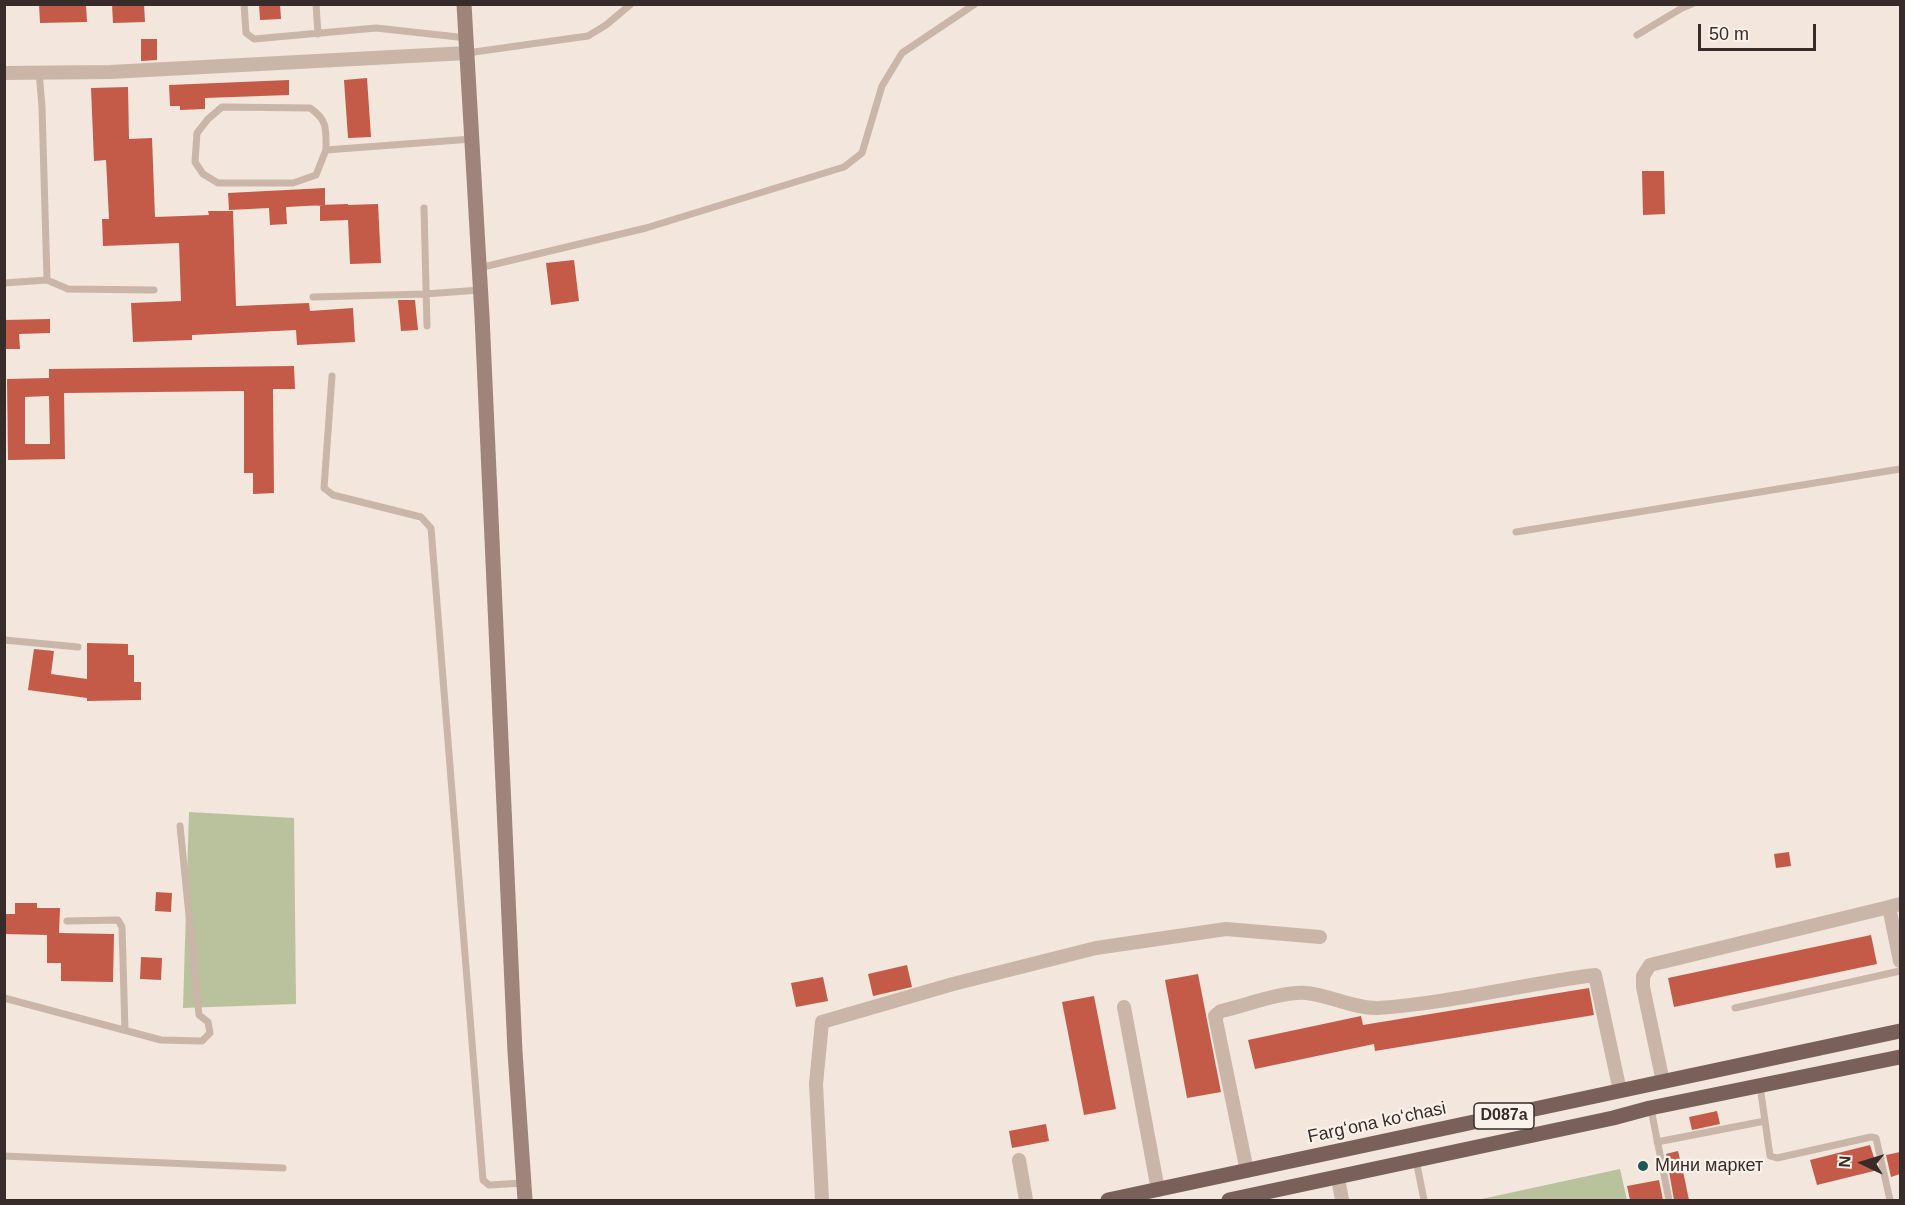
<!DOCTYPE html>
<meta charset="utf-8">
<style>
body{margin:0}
#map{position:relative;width:1905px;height:1205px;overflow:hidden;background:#f2e6dd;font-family:Helvetica,sans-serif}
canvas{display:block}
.frame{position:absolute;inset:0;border:6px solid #372c29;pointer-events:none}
.north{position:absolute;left:1833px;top:1133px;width:60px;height:60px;-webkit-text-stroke:4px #faf1ea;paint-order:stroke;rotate:274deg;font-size:16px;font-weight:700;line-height:24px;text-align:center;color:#372c29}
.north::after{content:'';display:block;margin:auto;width:21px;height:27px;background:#372c29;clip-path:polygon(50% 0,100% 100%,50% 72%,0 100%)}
.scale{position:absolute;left:1698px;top:24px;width:118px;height:27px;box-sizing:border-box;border:3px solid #372c29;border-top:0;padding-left:8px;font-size:18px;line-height:21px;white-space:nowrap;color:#372c29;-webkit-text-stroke:4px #faf1ea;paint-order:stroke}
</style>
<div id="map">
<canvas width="1905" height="1205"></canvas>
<div class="frame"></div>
<div class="north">N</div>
<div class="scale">50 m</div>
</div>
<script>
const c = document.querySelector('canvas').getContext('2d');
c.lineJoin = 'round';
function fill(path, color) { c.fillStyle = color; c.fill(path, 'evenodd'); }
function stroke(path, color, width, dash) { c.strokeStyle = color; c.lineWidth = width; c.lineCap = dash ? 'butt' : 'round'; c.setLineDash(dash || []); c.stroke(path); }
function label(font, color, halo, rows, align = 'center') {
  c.font = font + ' Helvetica,sans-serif'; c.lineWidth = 4.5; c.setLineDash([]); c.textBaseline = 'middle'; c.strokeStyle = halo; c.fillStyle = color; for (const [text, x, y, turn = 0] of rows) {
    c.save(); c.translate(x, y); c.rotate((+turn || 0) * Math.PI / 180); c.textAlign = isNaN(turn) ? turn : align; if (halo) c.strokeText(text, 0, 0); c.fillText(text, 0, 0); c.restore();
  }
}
fill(new Path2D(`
 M189 812 294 818 296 1004 183 1008Z
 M1620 1169 1627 1200H1477Z`), '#b9c19d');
fill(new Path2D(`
 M39 4H86L87 22 40 23Z
 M112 4H144L145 22 113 23Z
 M259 4H280L281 19 260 20Z
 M141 39H157V60L141 61Z
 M367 78 371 137 348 138 344 80Z
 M289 80V95L205 98V109L180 110V106H170L169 85Z
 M128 87 129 139 152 138 155 217 209 215 208 211H233L236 306 309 303 310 311 353 308 355 342 297 345 296 330 192 335V340L133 342 131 303 181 301 179 243 103 246 102 219H109L106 160 94 161 91 88Z
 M1642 171H1664L1665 214 1643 215Z
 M325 188V205L286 207 287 224 270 225 269 208 229 210 228 193Z
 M348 204V205L378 204 381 263 350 264 348 220 320 221V205Z
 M574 260 579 301 551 305 546 263Z
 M398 300H415L418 330 401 331Z
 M50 319V333L19 334 20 349H4V320Z
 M294 366 295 389H273L274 493 253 494V473H244V391L64 393 65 459 8 460 7 379 49 378V369ZM49 396 50 444H25V397Z
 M87 643 128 644V655H134V682H141V700L87 701V698L28 690 34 649 54 651 51 674 87 679Z
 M1789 852 1791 866 1776 868 1774 854Z
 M156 892 172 893 171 912 155 911Z
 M15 903H37V908H60L59 933 114 934 113 982 61 981V963H47V935L4 934V914H15Z
 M1871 935 1877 964 1674 1007 1668 978Z
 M141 957 162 958 161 980 140 979Z
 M907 965 912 987 873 996 868 974Z
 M1198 974 1221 1092 1187 1098 1165 980Z
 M823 977 828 1001 796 1007 791 983Z
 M1589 988 1594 1015 1375 1051 1374 1044 1255 1069 1248 1040 1361 1016 1363 1025Z
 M1094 996 1116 1109 1084 1115 1062 1002Z
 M1717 1111 1720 1124 1692 1130 1689 1117Z
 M1046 1124 1049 1141 1012 1148 1009 1131Z
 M1870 1145 1878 1170 1817 1185 1810 1160Z
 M1678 1151 1684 1176 1689 1200H1674L1666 1154Z
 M1900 1152V1174L1891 1177 1886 1155Z
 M1659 1180 1663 1200H1630L1627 1186Z`), '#c45b49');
stroke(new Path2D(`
 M244 4 246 33 254 39 376 28 467 38
 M316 4 318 34
 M1637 35 1682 8 1692 4
 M467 53 588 36 606 25 631 4
 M326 150 316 175 293 183H218L203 174 195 162 197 133 208 119 222 107 310 108C328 120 326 130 326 150L472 139
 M424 208 427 326
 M479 268 646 228 844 167 862 153 882 86 902 53 975 4
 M47 280 68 289 154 290
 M4 283 47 280 42 107 39 71
 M313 297 425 294 480 290
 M332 376 324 488 333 495 421 517 431 528 483 1180 489 1185 523 1183
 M1516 532 1900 469
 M4 640 78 647
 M67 921 118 920 122 927 125 1030
 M4 998 161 1040 202 1041 210 1033 208 1022 199 1015 180 826
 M1735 1008 1900 971
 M1760 1086 1770 1156 1777 1158 1871 1137 1876 1138 1890 1200
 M1651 1109 1669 1200
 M1657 1142 1765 1121
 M4 1156 283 1168
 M1416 1160 1424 1200`), '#cab5a9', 7);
stroke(new Path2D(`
 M4 73 110 72 467 53
 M1900 904 1889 907 1900 961
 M1124 1007 1158 1190
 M1663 1082 1643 987V976L1650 965 1889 907
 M1019 1160 1026 1200
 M1247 1171 1215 1016 1221 1011C1244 1006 1283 991 1306 993 1329 995 1355 1009 1378 1008 1451 1003 1523 984 1595 975L1620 1091
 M1338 1178 1342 1200
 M822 1200 816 1084 822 1022 953 984 1096 948 1226 929 1320 937`), '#cab5a9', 14);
stroke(new Path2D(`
 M464 4 482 316 515 1052 525 1200`), '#9e847a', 15);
stroke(new Path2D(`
 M1108 1200 1900 1031
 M1229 1200 1613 1118 1650 1108 1900 1057`), '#79615a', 15);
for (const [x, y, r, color] of [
 [1643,1166,6,"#1f5957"]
]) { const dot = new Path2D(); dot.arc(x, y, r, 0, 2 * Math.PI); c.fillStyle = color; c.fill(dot); stroke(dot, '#faf1ea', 2); }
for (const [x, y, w] of [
 [1504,1116,60]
]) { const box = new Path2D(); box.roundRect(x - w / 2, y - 13, w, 26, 4.5); c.fillStyle = '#faf1ea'; c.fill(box); stroke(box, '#372c29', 1.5); }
label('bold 16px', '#372c29', null, [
 ["D087a",1504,1116]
]);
label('18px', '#372c29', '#faf1ea', [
 ["Fargʻona koʻchasi",1377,1123,-12]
]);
label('18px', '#372c29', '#faf1ea', [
 ["Мини маркет",1655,1166]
], 'left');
</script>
